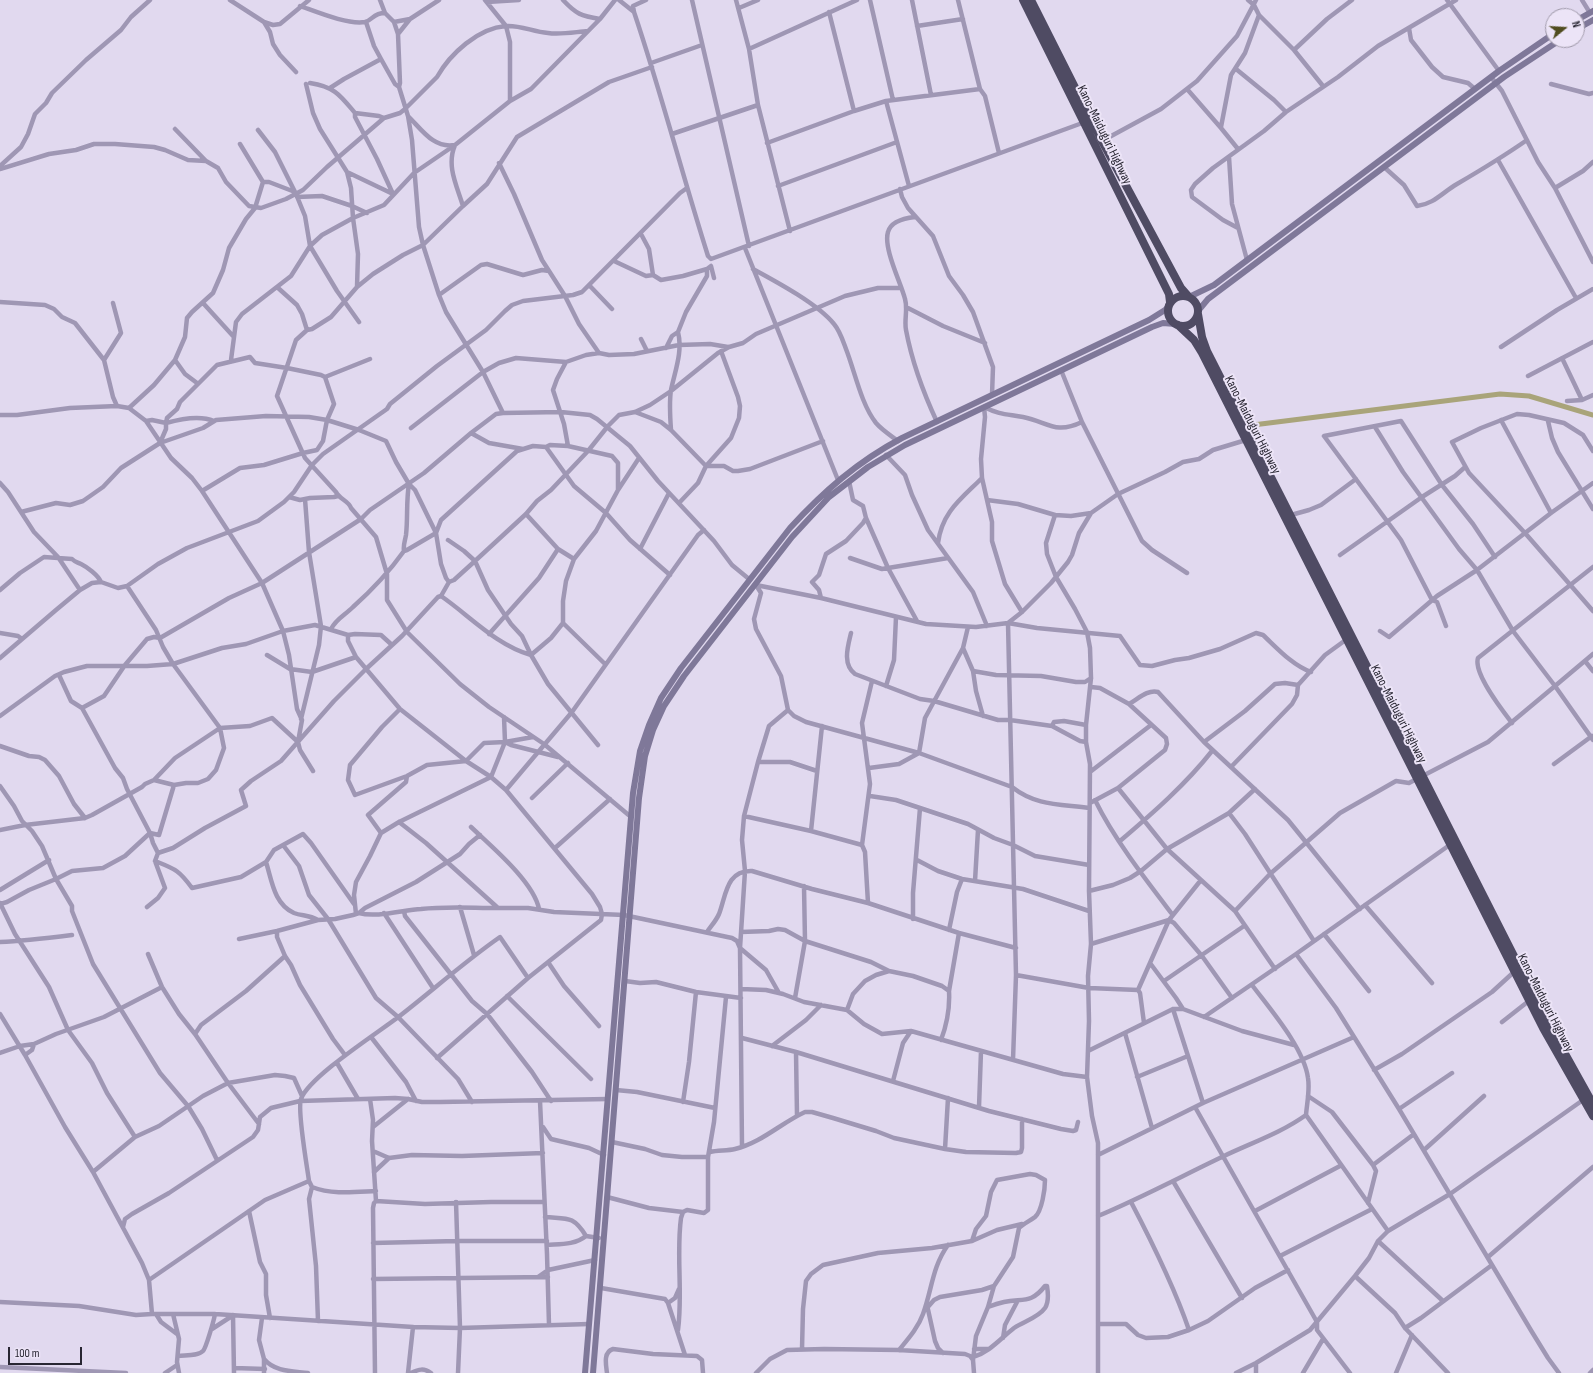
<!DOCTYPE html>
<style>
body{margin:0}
#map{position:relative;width:1593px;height:1373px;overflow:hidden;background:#e1d9ef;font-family:"Sofia Sans Condensed",sans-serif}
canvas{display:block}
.north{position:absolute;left:1545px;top:8px;width:40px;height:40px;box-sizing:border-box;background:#ece4f7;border:1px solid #9e98a8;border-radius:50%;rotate:72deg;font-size:11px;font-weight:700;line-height:16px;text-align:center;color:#282632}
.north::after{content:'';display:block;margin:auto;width:14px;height:18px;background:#504c1f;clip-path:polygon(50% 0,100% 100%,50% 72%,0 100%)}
.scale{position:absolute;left:8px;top:1347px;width:74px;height:18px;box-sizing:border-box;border:2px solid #282632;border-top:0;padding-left:5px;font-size:12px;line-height:14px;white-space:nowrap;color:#282632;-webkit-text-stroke:3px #ece4f7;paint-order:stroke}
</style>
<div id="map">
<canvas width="1593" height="1373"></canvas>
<div class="north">N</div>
<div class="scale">100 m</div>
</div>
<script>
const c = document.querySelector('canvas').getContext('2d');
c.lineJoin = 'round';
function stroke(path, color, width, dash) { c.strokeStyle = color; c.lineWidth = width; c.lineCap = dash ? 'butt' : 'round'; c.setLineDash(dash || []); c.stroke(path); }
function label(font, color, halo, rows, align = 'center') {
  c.font = font + ' "Sofia Sans Condensed",sans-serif'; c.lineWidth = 4; c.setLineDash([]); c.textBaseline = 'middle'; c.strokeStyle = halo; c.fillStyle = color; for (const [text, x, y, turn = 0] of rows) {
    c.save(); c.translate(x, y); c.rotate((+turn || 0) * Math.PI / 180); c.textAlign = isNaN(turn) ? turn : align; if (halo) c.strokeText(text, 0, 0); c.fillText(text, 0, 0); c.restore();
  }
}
stroke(new Path2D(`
 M1253 425 1500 394 1529 396 1593 415`), '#a9a47a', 5);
stroke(new Path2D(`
 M230 0 264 22 270 32 273 44 280 55 296 72
 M380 0 385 13 394 22 398 34 400 83 399 87
 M485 0 506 26 510 42V101
 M563 0C576 14 581 16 600 19
 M619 0 634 12
 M646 0 633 6 634 12C661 92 682 174 708 256L711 259 1085 122
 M692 0 749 246
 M736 0 749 49 758 105 790 231
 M870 0 893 100
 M912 0 931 95
 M958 0 980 89
 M1248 0 1254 5 1259 15 1294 50 1323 86
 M1447 0 1499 71
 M1582 0 1590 13
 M487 2 519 0
 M300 6C317 12 348 25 365 22 373 20 373 13 385 13
 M739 8 758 0
 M829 12 854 111
 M264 22 273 25 280 24 309 0
 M366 22 374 46 381 59 395 84 399 87 408 116 412 140 419 227 423 245 439 295 446 312 483 372 503 413
 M394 22 410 19
 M917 26 963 19
 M1409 28 1411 40 1432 67 1443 77 1468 83 1475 89
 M398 34 410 19 439 0
 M749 49 857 0
 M1294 50 1327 19 1352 0
 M651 63 702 45
 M1236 69 1274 100 1286 112
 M1491 77 1502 91 1538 162 1555 188 1593 262
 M310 83C335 87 340 95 355 113V117L377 159 393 194
 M306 84 313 113 320 129 347 172 351 188 353 218 358 254 357 287 331 317 312 329 307 330 296 340 277 396 305 458 336 492C339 499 349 501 351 508L376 537 387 574V600L407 632 460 684 489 707 544 744 631 817
 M1551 84 1589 94 1593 93
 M330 88 344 79 381 59
 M1187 89 1221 128 1238 149
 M886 101 909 186
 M355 113 379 116 384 118
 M408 116C422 130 434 149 455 145 446 166 457 186 463 206
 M1221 127 1231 75 1245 53 1259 15
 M175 129 206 161
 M258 130 275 152 296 194 305 216 310 246 337 291 359 322
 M672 134 758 105
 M1102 141 1161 109 1197 81 1237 36 1256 0
 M767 143 854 111 886 101 980 89 985 96 999 153
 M1229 157 1232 204 1247 260
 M1498 160 1576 298
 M499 163 514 194 542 260 565 296 579 324 599 353
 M0 166 21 147 28 134 35 114 46 103 52 93 86 60 121 30 131 17 150 0
 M1384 167 1404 185 1417 206C1434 204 1443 192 1457 184 1481 170 1504 156 1527 140
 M0 169 49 154 76 150 94 144H115L154 147 165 150 188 160 206 161 218 168 226 182 249 206 261 208 286 199 303 190 327 167 384 118 400 113 405 109 437 77C450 54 478 28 506 26 521 25 533 32 548 33 560 35 575 32 588 31
 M347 172 393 194
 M263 182H269L295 192
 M778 186 897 142
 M1555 188 1583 171 1593 162
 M900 189 902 197 908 208 933 236 949 276 963 295 973 312 993 367 992 395
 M297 197 322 196 352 206 367 213
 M915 217C906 218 891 221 888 232 883 248 901 283 905 299 908 309 904 320 906 330 912 362 923 392 937 422
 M1238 228 1223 220 1192 197 1191 190 1195 184 1213 168 1264 131 1286 112 1338 77 1378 46 1456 0
 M641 234 649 249 653 275
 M745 248 838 480
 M614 261 646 276 653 275 661 280 683 276 707 269 711 266 714 278
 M753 269C777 282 818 304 834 324 840 331 843 341 846 349 855 372 861 404 876 423 882 430 890 435 898 441
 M589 285 612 309
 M277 287 297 305 302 314 307 330
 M357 287 373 274 403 255 423 245 463 206 487 184 517 137 609 82 652 67
 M439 295 481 265 487 264 523 275 542 270 549 271
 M0 302 45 305 54 309 62 317 75 323 104 360 113 397 117 406
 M203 303 233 336
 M906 307 943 326 985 343
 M641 339 647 351
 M1501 347 1557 310 1593 289
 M666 348 672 336 678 332 686 312 707 276V269
 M1562 358 1582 400
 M104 360 121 333 113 303
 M175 360 185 374 197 383
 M231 360 236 322 242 314 291 276 310 246 322 235 353 218 384 205 414 173 455 145 510 101 531 89 600 19 615 0
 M566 362 557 379 553 390 564 424 568 446
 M1061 370 1082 422 1142 541 1152 550 1187 573
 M1528 376 1593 342
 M325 377 370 359
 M1567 401 1582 400 1593 395
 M984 407 985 417 981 459 982 478 992 522V541L1005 584 1022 612
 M984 407C1000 415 1006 414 1023 417 1048 422 1055 435 1082 422
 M129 408 154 385 175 360 185 337 187 318 192 312 213 293 223 270 229 248 246 219 255 208 263 182 240 144
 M635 412 661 422 671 430 706 466H724L733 471H738L750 469 823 441
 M0 415H17L70 408 117 406 129 408 146 421 171 458 192 478 202 491 262 583 283 631 289 655 297 709 302 720 298 742 300 750 313 771
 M1501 420 1551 513
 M146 421 152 420 166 423 167 418 177 409 180 402 217 365 250 357 255 363 287 368 321 375 325 377 334 404 327 420 323 441 317 450 303 453 264 465 240 468 202 491
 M1548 421 1552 438 1558 452 1593 509
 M1375 427 1403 472 1459 549 1477 570 1513 631 1555 686 1593 654
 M411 428 483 372 499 363 516 358 566 362 586 355 599 353 609 355 634 354 679 345 710 344 728 347
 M671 430C670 416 669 403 671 390 675 371 683 351 678 332
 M471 433 489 443 523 449
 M160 443 166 429V423C180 419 200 415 214 421
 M546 447 574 486 606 513 630 540 670 575
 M1593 451 1583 435 1564 423 1529 415 1517 414 1481 428 1452 442 1469 473 1525 533 1593 611
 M886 455 905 475 912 495 928 530 973 592 987 626
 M0 483 8 492 34 532 58 557 80 590
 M289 497 300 500 310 498 334 497 338 496
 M987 500 1018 504 1055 515 1071 516 1091 513
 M679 503 698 483 706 466 731 438 739 418 740 406 738 397 721 351
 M21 512 56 503 70 505 83 501 103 487 121 468 160 443 203 428 216 420 266 416 309 417 327 420 359 430 386 441 396 462 409 484 415 490 436 533 441 564 446 578 449 582
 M526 514 558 549 574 559
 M1055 515 1046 543 1047 554 1056 577 1075 609 1087 632 1090 648 1091 678 1086 725V742L1090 764 1089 891 1091 944 1088 976 1089 1021 1087 1077 1092 1116 1098 1143V1373
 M1291 515 1309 510 1321 505 1356 479
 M866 518 888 568 917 621
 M448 540 464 551 475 561 488 590 511 624 522 636 531 655 548 684 598 745
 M938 543C942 512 961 499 982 478
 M640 549 669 493
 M404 551 407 550 436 533 441 520 517 451 533 446 546 447 550 445 568 446 612 456 618 463V490
 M1340 555 1422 497 1455 476 1464 468
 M850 558 882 569 948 558
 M756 585 821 598 926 624 976 627 1008 623 1022 612 1051 583 1068 562 1072 555 1079 533 1091 513 1118 494 1165 472 1183 462 1199 459 1213 450 1246 440
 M756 585 761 593 754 619 756 629 781 676 788 710 794 716 806 722 919 753 1012 787C1036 806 1060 804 1089 808
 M127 586 156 630 163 647 173 664 220 728 224 748 216 770 208 779 198 783H186L174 785 154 780
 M0 590 20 573 44 557 72 559C75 562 77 562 81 564 87 567 98 575 101 582
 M441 596C470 616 496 645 531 655L551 638 563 623V601L566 581 574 559 596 531 618 490 639 458
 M821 598 819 590 812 582 819 575 826 554 846 541 863 523 866 518 863 506 853 500 849 481
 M563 623 605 664
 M1446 626 1437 602 1432 600 1401 540 1324 436 1401 421 1442 485 1473 524 1495 557
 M331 629C336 619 345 615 353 607 372 590 389 572 404 551 403 545 405 541 406 535 408 518 406 501 409 484
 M1380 631 1389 637 1437 596 1477 570 1551 513 1593 483
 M0 633 18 636 22 639
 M851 633C848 646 842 664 855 674L920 699 934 701 998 720H1010L1052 726 1080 741 1086 742
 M489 634 539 578 558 549
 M348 635V641L356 657 400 709 466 761 491 777 506 790 592 894 600 907 602 914 601 920 528 978 437 1058
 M963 648 973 671 976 691 983 716
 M267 655 290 669 312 672 356 657
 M0 658 56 610 80 590 92 583 101 582 118 588 127 586 158 564 187 548 258 521 284 502 294 492 312 465 323 454 387 409 390 404 437 366 486 330 505 311 512 305 523 301 573 295 582 292 680 193 687 188
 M1585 661 1593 671
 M973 671 996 675 1041 676 1076 682H1085L1091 678
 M59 675 71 701 82 708 115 768 123 778 127 789 150 833 153 843 158 853
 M886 686 894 660 896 617
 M1091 687 1100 688 1129 704C1138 699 1148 689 1158 692L1204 742 1288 820 1360 909
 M82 708 104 696 125 665 147 639 154 637 160 638 229 598 262 583 361 519 370 510 424 473 471 433 496 414 503 413 561 412 590 415 597 419 630 446 658 481 714 541 732 565 749 579
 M400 709 382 727 350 765 348 780 355 795 407 776 427 765 466 761 484 743 505 742 511 745 558 757
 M0 716 55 676 64 672 87 666H147L173 664 222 648 246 644 283 631 315 625 348 635 355 634 381 635 392 645
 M301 719 319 645 321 626 309 552 305 499
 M1512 723C1502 710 1473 673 1478 658L1593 567
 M1052 726 1054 722 1064 721 1086 725
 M505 742 533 737
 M1204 742 1245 711 1275 684 1285 683 1298 685 1325 655 1347 639
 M0 746 29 756 39 757 45 760 59 776 74 804 85 818
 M758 762H790L817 771
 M1554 764 1592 736
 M1231 767 1292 704 1297 695 1298 685
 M869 768 899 764 919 753 925 718 963 648 968 627
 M1090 772 1151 725
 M0 786 14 806 22 821 32 831 42 846 56 879 72 906V911L93 964 160 1073 188 1106 202 1129 217 1160
 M1118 788 1167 849 1201 880
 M506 790 572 712 698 535 704 530
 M870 796 896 800 968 824 994 838 1013 845 1035 856 1089 865
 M532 798 568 763
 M1095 800C1114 839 1146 880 1172 914
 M1090 803 1118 788 1165 750 1167 744 1166 738 1129 704
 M1229 813 1245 834 1314 941
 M744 816 811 831 862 845
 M399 822 426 843 498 908H528L554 912 624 915 732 938 737 941 740 948 766 970 779 993
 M471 827C491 846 534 882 539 909
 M0 830 25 825 85 818 92 815 142 787 145 784 154 780 175 758 220 728 250 726 272 718 298 742
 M811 831 822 726
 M381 833 368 815 406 782 407 776
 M1120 841C1153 813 1186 784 1212 751
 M1451 844 1296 954 1336 1008 1399 1109 1532 1332 1548 1358 1559 1373
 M283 845 299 866 309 895 328 919 376 998 398 1017 458 1079 472 1102
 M555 848 610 799
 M917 860 938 871 962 879 1023 889 1089 911
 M155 861C175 869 179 870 192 888L241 877 266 862 274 850 303 834 311 843 354 904
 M266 862C272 881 274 904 294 913 302 916 309 915 318 920
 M975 881 978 830
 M0 890 49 860
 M1089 891 1113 885 1130 878 1141 871 1167 849 1229 813 1255 789
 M0 903 15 934 49 987 68 1030 92 1063 107 1093 135 1137
 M868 903 865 852 862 845 870 784 862 723 872 681
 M0 904 7 902 29 890 56 879 72 871 103 868 125 856 150 833 159 835 174 785
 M1365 905 1432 983
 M147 907 158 898 165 888 155 861 158 853 173 848 205 828 246 806 241 790 251 781 281 761 334 701 366 669 402 636 438 597 441 596 449 582 454 580 475 561 526 514 537 501 551 490 588 451 608 426 619 415 635 412 650 405 671 391 718 353 729 347 743 343 756 334 845 296 878 288H901
 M460 907 474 955
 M404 911 405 916 472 1001 487 1014 532 1072 551 1101
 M1235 911 1270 874 1340 813 1396 781 1409 783 1488 742 1555 686 1593 740
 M359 913C376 918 403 910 421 909 446 906 472 908 498 908
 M384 913 433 988
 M356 914 354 895 356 882 370 856 381 833 399 822 491 777 505 742 504 717
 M913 919V893L920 808
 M1169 920 1174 923 1202 956 1232 998
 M949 930 957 892 962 879
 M277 931V937L285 956 291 965 300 985 333 1039 345 1055
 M707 932C711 926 716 921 719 914 726 896 726 870 752 871L812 889 868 903 959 933 1016 948
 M741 932 769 931 778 929 785 930 805 941 871 962 889 971
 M1324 934 1369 991
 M239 939 277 931 318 920 335 919 353 915 359 913 365 908 416 882 460 854 469 844 480 835
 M0 942C24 941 48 938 72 935
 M1091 944 1169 920
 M148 954 162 987 179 1014 195 1034 228 1083 259 1124
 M548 962 564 986 599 1026
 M1150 963 1176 998 1183 1009
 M1016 975 1089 988 1138 990
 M625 981 640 983 656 982 696 992 741 998
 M1164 981 1244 926
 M1252 985C1270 1009 1304 1048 1308 1078 1310 1090 1307 1103 1306 1115L1388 1231
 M741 989 766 990 783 994 804 1002 847 1010 864 1024 882 1034 911 1031 1063 1074 1087 1077
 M1138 990 1169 920 1201 880 1235 911 1275 969
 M1138 990 1140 993 1144 1023
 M949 991 959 933
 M507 996 591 1079
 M795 998 805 941 804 886
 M1173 1009 1203 1103
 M847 1010 853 994 865 981 876 975 889 971 913 976 942 986 949 991C950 1008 947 1024 941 1040
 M0 1014 25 1055 65 1127 93 1172 142 1263 149 1280 152 1314
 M1204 1017 1296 954
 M1502 1022 1530 1000
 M1125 1033 1152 1128
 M195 1034 201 1025 246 991 285 956
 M371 1037 406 1082 416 1101
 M742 1038 796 1052 989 1111 1061 1129 1073 1131 1076 1130 1078 1122
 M772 1046 806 1020 821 1005
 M1088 1051 1173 1009H1183L1242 1031 1294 1045
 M796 1052 797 1116
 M0 1053 20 1046 34 1044 56 1034 104 1017 162 987
 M25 1055 32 1050 34 1044
 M1013 1060 1016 975 1008 623 1037 628 1120 636 1140 665 1152 666 1175 660 1189 658 1220 649 1256 633 1263 635C1277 648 1292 665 1311 672
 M337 1063 358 1099
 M1374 1070 1402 1054 1492 992 1515 971
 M1137 1077 1188 1056
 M893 1081 903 1043 911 1031
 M616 1090 637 1092 715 1108
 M1308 1096 1332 1112 1373 1165 1376 1171 1368 1203
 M370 1099 373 1120 372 1141 376 1201 374 1203 373 1208 375 1373
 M540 1101 547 1254 549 1325
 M683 1102 689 1062 696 992
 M979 1107 981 1051
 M1195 1107 1317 1322V1330L1350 1373
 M1399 1109 1452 1073
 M373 1127 408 1099
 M543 1127 551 1139 589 1148 604 1155
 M612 1142 645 1149 662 1155 682 1157H708
 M742 1146 740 948 745 871 742 840 744 816 758 762 769 726 788 710
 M945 1149 948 1098
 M1424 1150 1484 1096
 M373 1151 389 1158 412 1155 462 1156 543 1153
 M710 1152C718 1150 727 1151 735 1149 761 1143 781 1123 805 1112H812L833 1118 876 1131 894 1138 945 1149 966 1152 1016 1153 1021 1152 1022 1148V1119
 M1098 1155 1203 1103 1354 1037
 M1373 1165 1414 1134
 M93 1172 135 1137 159 1126 203 1096 228 1083 275 1075 285 1076 294 1078 302 1096
 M374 1172 389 1158
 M1173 1181 1242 1298
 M312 1187 309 1199 316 1266 318 1321
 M376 1191C355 1192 332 1195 312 1187L309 1181C307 1166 297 1110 301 1099 309 1077 376 1034 397 1018 432 991 464 962 500 937L528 978
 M607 1197 649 1208 683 1212
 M376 1201 425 1204 491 1202H544
 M456 1202 460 1328 458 1373
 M1131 1202C1153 1244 1174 1286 1189 1330
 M249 1211 260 1262 266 1274V1295L270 1318
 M1255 1211 1340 1166
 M1098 1216C1141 1198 1182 1176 1224 1156 1251 1143 1281 1133 1306 1115
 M545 1217C567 1219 573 1215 586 1236
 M123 1227 125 1219 132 1214 169 1193 253 1137 258 1130 260 1117 271 1108 300 1101 395 1098 408 1099 422 1102H440L608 1099
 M972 1241 976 1229 986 1216 991 1192 997 1180 1030 1174 1036 1175 1045 1180C1045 1189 1042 1211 1035 1217 1030 1221 1024 1223 1019 1228L1013 1257 994 1286 988 1307 976 1336 973 1360 974 1373
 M1378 1241 1443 1301
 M373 1243 457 1241H547
 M547 1245C560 1244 575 1245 586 1236L599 1238
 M1280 1256 1372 1209
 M1488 1257 1593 1167
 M1355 1276 1395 1313 1405 1328 1448 1373
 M538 1277 548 1270 595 1260
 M373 1279 548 1277
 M149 1280 265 1200 309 1181
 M601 1288 665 1299 668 1303 685 1355
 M0 1302 79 1306 136 1315 152 1314H215L413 1327 460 1328 589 1324
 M668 1303 675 1298 679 1289
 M927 1305 935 1341 938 1348 943 1353
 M927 1308 934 1300 940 1297 982 1290 994 1286
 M156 1314 161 1322 177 1334
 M173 1314 179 1339 177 1362 179 1373
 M233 1315 234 1373
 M262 1318 259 1340 264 1359V1373
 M1098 1324H1126L1138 1335 1146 1338 1168 1337 1189 1330 1208 1321 1255 1288 1288 1270
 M1405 1328 1421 1318 1492 1265
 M212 1329 232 1316
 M678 1330C683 1293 676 1255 681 1218L683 1212 687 1210 704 1213 708 1210V1157L714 1122 726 997
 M1003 1338 1005 1325 1017 1302
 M802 1349 803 1309 806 1281 811 1274 823 1265 878 1253 932 1248 972 1241 997 1230 1022 1224
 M974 1349H989
 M899 1350C908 1339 918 1328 923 1314 932 1290 932 1267 948 1245
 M178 1356C186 1355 198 1356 203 1351 206 1348 214 1320 215 1314
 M973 1357C990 1352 1001 1338 1014 1328 1024 1321 1038 1318 1045 1308 1049 1302 1048 1292 1047 1286H1045C1031 1304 1023 1298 1004 1302 999 1303 993 1305 988 1307
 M264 1359C275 1372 292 1371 308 1373
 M1256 1363V1373
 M0 1367 126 1373
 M234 1368 265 1369
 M165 1373 177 1365
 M408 1373 413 1327
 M411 1373C419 1369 424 1368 431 1373
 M607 1373C606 1365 603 1352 613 1349L653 1354 697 1356 702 1360 703 1373
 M756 1373 770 1359 787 1350 824 1349 899 1350 965 1354 970 1356 973 1360
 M1236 1373 1256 1363 1310 1330 1355 1276 1369 1258 1378 1241 1388 1231 1450 1194 1583 1100
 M1303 1373 1323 1339
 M1396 1373 1412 1335
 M1590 1373 1593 1370`), '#9f97b4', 4.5);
stroke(new Path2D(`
 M1577 20 1593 11
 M1577 29 1593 20
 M1189 297 1214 285 1499 71 1553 34
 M1198 311 1208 299 1504 77 1560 40
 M585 1373 633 793 640 751 649 725 661 698 681 668 790 528C824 491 857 462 902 438L1149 320 1165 310 1169 306
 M593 1373 639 798 645 756 653 730 664 706 684 676 792 537 829 497 868 467 905 445 1152 327 1163 323 1175 324`), '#7f7899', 6);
stroke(new Path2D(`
 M1023 0 1169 294 1170 302
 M1031 0 1102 141 1181 288 1188 296
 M1168 311a15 15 0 1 1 30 0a15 15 0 1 1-30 0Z
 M1198 314 1202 337 1207 351 1549 1025 1593 1104
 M1178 325 1194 340 1202 353 1543 1028 1593 1116`), '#4f4b63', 8);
label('13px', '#282632', '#ece4f7', [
 ["Kano-Maiduguri Highway",1104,135,64],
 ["Kano-Maiduguri Highway",1252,425,63],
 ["Kano-Maiduguri Highway",1398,714,63],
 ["Kano-Maiduguri Highway",1545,1003,63]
]);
</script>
